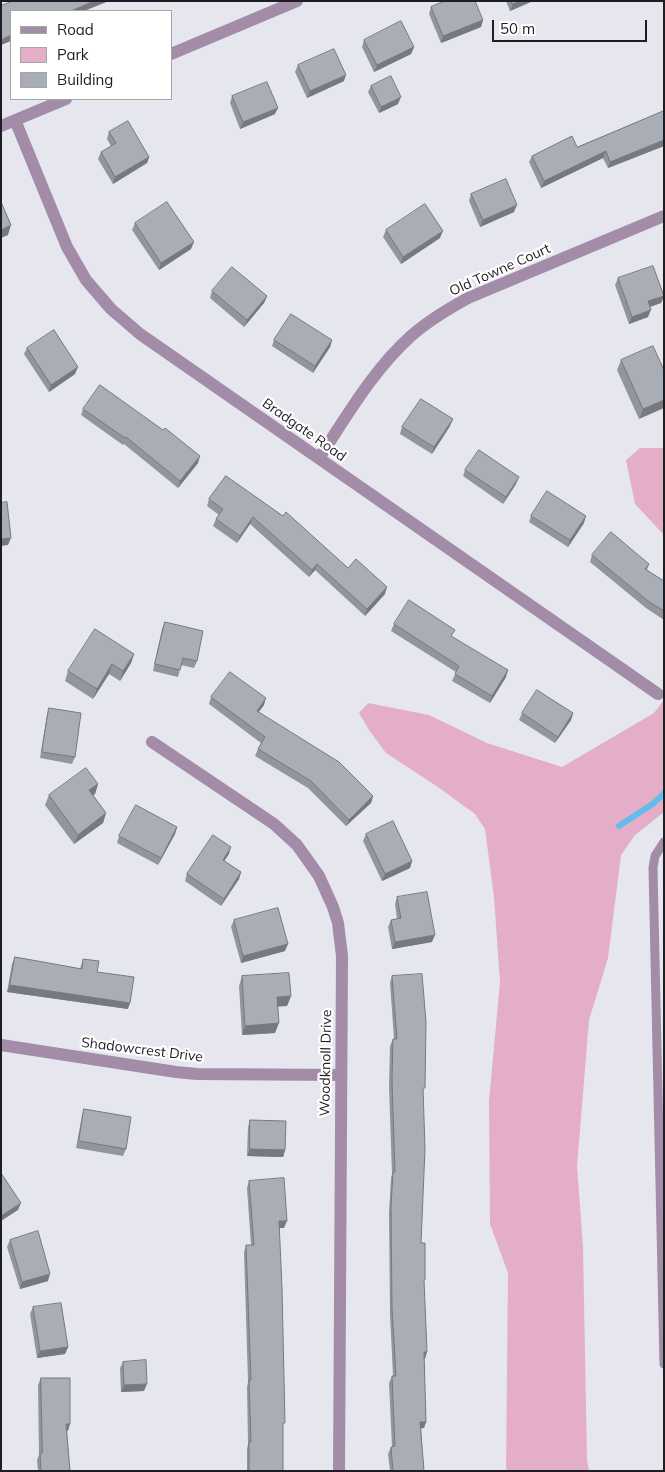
<!DOCTYPE html>
<style>
body{margin:0}
#map{position:relative;width:665px;height:1472px;overflow:hidden;background:#e6e6ef;font-family:Mulish,sans-serif}
canvas{display:block}
.frame{position:absolute;inset:0;border:2px solid #1e1d21;pointer-events:none}
.legend{position:absolute;left:10px;top:10px;width:162px;height:90px;box-sizing:border-box;background:#fff;border:1px solid #a5a5a6;margin:0;padding:6px 9px;list-style:none;font-size:15px;color:#1e1d21}
.legend li{display:flex;align-items:center;gap:10px;height:25px}
.legend b{width:25px;border:1px solid #a5a5a6}
.scale{position:absolute;left:492px;top:20px;width:155px;height:22px;box-sizing:border-box;border:2px solid #1e1d21;border-top:0;padding-left:6px;font-size:15px;line-height:18px;white-space:nowrap;color:#1e1d21;-webkit-text-stroke:4px #fff;paint-order:stroke}
</style>
<div id="map">
<canvas width="665" height="1472"></canvas>
<div class="frame"></div>
<ul class="legend">
<li><b style="height:6px;background:#a28ca8"></b>Road</li>
<li><b style="height:14px;background:#e4aec9"></b>Park</li>
<li><b style="height:14px;background:#a9adb5"></b>Building</li>
</ul>
<div class="scale">50 m</div>
</div>
<script>
const c = document.querySelector('canvas').getContext('2d');
c.lineJoin = 'round';
function fill(path, color) { c.fillStyle = color; c.fill(path, 'evenodd'); }
function stroke(path, color, width, dash) { c.strokeStyle = color; c.lineWidth = width; c.lineCap = dash ? 'butt' : 'round'; c.setLineDash(dash || []); c.stroke(path); }
function label(font, color, halo, rows, align = 'center') {
  c.font = font + ' Mulish,sans-serif'; c.lineWidth = 4.5; c.setLineDash([]); c.textBaseline = 'middle'; c.strokeStyle = halo; c.fillStyle = color; for (const [text, x, y, turn = 0] of rows) {
    c.save(); c.translate(x, y); c.rotate((+turn || 0) * Math.PI / 180); c.textAlign = isNaN(turn) ? turn : align; if (halo) c.strokeText(text, 0, 0); c.fillText(text, 0, 0); c.restore();
  }
}
fill(new Path2D(`
 M640 448H664V535L635 504 626 460Z
 M664 700V812L635 835 621 855 608 958 589 1020 577 1166 583 1247 587 1460 589 1471H506L508 1273 490 1224 489 1101 500 982 494 897 485 829 475 814 438 787 386 753 369 730 359 713 368 703 429 715 487 743 562 767 654 713Z`), '#e4aec9');
stroke(new Path2D(`
 M619 826 654 803 664 793`), '#62bcec', 6);
stroke(new Path2D(`
 M664 842 655 856 653 868 664 1364`), '#a28ca8', 9);
stroke(new Path2D(`
 M171 54 297 1
 M15 120 67 247 86 280 111 309 140 334 658 694
 M1 126 66 99
 M319 458C347 416 373 370 411 336 428 321 448 309 468 298L664 216
 M152 742 274 824 297 845 319 876 333 907 338 923 342 956 339 1471
 M1 1045 176 1072 197 1074 341 1075`), '#a28ca8', 12);
fill(new Path2D(`
 M506 1H533L510 11Z
 M431 7 483 20 481 27 441 43 429 14Z
 M364 40 414 47 411 54 374 72 362 47Z
 M298 65 344 81 307 98 295 72Z
 M371 86 398 104 379 113 368 92Z
 M232 96 275 114 240 129 230 103Z
 M664 111V146L608 168 603 158 541 188 529 162 532 156 577 147Z
 M109 132 149 157 147 163 113 184 98 159 101 152 111 146 107 139Z
 M471 194 514 212 480 227 469 201Z
 M135 223 191 249 159 270 132 230Z
 M386 230 440 238 401 264 383 237Z
 M618 278 664 296 661 303 650 307 648 317 629 324 615 285Z
 M212 291 267 296 264 303 244 327 210 298Z
 M274 340H332L330 347 313 373 272 346Z
 M27 348 75 374 49 392 24 354Z
 M621 360 664 370 639 419 617 370Z
 M83 409 198 463 178 488 124 444 123 445 81 415Z
 M450 426 432 454 400 434 402 427Z
 M465 470 516 484 503 504 463 476Z
 M226 476 348 568 385 594 365 616 315 570 309 577 250 524 237 543 213 526 216 519 219 515 207 506 209 499Z
 M531 516 584 523 568 547 529 522Z
 M592 555 649 564 647 570 664 581V620L646 608 590 562Z
 M165 622 197 661 194 668 181 665 178 677 153 671 162 629Z
 M394 624 452 637 506 677 490 703 452 681 456 672 391 631Z
 M134 654 131 663 120 681 109 674 93 699 65 681 68 671Z
 M211 697 264 705 258 713 373 796 371 803 346 826 308 788 255 756 258 749 261 743 209 704Z
 M49 708 75 757 72 764 40 758 47 715Z
 M522 713H573L571 720 555 743 519 720Z
 M98 784 95 794 93 795 106 813 103 823 74 844 45 805 49 795Z
 M177 827 175 834 158 865 117 843 119 836Z
 M366 834 412 861 410 868 382 881 363 841Z
 M229 854 224 861 241 872 239 879 221 906 185 881 187 874Z
 M397 897 432 942 392 949 388 927 391 920 397 919 395 904Z
 M234 920 285 951 241 963 231 927Z
 M15 957 80 969 83 959 97 972 128 1009 7 992 12 964Z
 M242 976 291 996 287 1006H278L275 1033 242 1035 239 986Z
 M392 976 423 1091 421 1243 424 1283 425 1359H424L426 1422 424 1428H421L424 1471H390L388 1454 391 1447H392L389 1383 392 1376H393L390 1315 389 1213 391 1178 392 1174 389 1087 390 1046 393 1039H394L390 983Z
 M84 1109 126 1149 123 1156 76 1148 82 1116Z
 M250 1120 285 1150 283 1157 247 1156 248 1127Z
 M249 1181 284 1228H279L283 1427V1471H247V1449L248 1444 247 1387 248 1382 244 1252 246 1245H251L247 1188Z
 M10 1240 48 1281 20 1289 7 1247Z
 M33 1307 68 1347 65 1354 37 1358 30 1314Z
 M123 1362 144 1391 121 1392 120 1368Z
 M41 1378 68 1431H67L70 1471H38L37 1460 39 1455 38 1385Z`), '#91959c');
fill(new Path2D(`
 M94 1H109L84 11H71Z
 M519 1H533L510 11 513 4Z
 M483 20 481 27 441 43 443 36Z
 M11 35V41L1 45V40Z
 M414 47 411 54 374 72 377 65Z
 M346 75 344 81 307 98 310 91Z
 M401 97 398 104 379 113 381 107Z
 M278 108 275 114 240 129 243 122Z
 M664 140V146L608 168 610 162Z
 M606 151 603 158 541 188 544 181Z
 M149 157 147 163 113 184 115 177Z
 M517 205 514 212 480 227 483 220Z
 M11 225 8 235 1 238V230Z
 M443 231 440 238 401 264 403 257Z
 M194 242 191 249 159 270 161 263Z
 M267 296 264 303 244 327 247 320Z
 M664 296 661 303 646 308 648 301Z
 M651 310 648 317 629 324 632 317Z
 M332 340 330 347 313 373 315 366Z
 M78 367 75 374 49 392 51 385Z
 M664 400V408L639 419 643 409Z
 M453 419 450 426 432 454 434 447Z
 M200 456 198 463 178 488 180 481Z
 M519 477 516 484 503 504 506 497Z
 M586 516 584 523 568 547 570 540Z
 M253 517 250 524 237 543 240 536Z
 M11 538 8 545 1 546V539Z
 M317 564 315 570 309 577 312 570Z
 M387 587 385 594 365 616 367 609Z
 M134 654 131 663 120 681 123 671Z
 M112 664 109 674 93 699 97 689Z
 M508 670 506 677 490 703 492 696Z
 M266 698 264 705 254 718 257 711Z
 M573 713 571 720 555 743 558 737Z
 M98 784 95 794 86 800 89 790Z
 M373 796 371 803 346 826 349 820Z
 M106 813 103 823 74 844 78 835Z
 M177 827 175 834 158 865 161 858Z
 M231 847 229 854 220 867 223 860Z
 M412 861 410 868 382 881 385 874Z
 M241 872 239 879 221 906 224 899Z
 M435 935 432 942 392 949 395 942Z
 M288 944 285 951 241 963 243 956Z
 M10 985 130 1003 128 1009 7 992Z
 M291 996 287 1006 273 1007 277 997Z
 M279 1023 275 1033 242 1035 245 1026Z
 M250 1149 285 1150 283 1157 247 1156Z
 M21 1203 18 1210 1 1221V1216Z
 M279 1221H287L284 1228H276Z
 M50 1274 48 1281 20 1289 22 1282Z
 M68 1347 65 1354 37 1358 40 1351Z
 M424 1352H427L425 1359H421Z
 M147 1384 144 1391 121 1392 124 1385Z
 M420 1422H426L424 1428 418 1429Z
 M66 1424H70L68 1431H64Z`), '#76797f');
const building = new Path2D(`
 M13 1H94L71 11H11V35L1 40V6Z
 M445 1H475L483 20 443 36 431 7Z
 M511 1H519L513 4Z
 M401 21 414 47 377 65 364 40Z
 M334 49 346 75 310 91 298 65Z
 M391 76 401 97 381 107 371 86Z
 M267 82 278 108 243 122 232 96Z
 M664 111V140L610 162 606 151 544 181 532 156 572 136 577 147Z
 M128 121 149 157 115 177 101 152 116 143 109 132Z
 M506 179 517 205 483 220 471 194Z
 M1 202 11 225 1 230Z
 M167 202 194 242 161 263 135 223Z
 M425 204 443 231 403 257 386 230Z
 M653 266 664 296 648 301 651 310 632 317 618 278Z
 M232 267 267 296 247 320 212 291Z
 M291 314 332 340 315 366 274 340Z
 M54 330 78 367 51 385 27 348Z
 M653 346 664 370V400L643 409 621 360Z
 M100 385 163 430 165 428 200 456 180 481 126 437 125 438 83 409Z
 M421 399 453 419 434 447 402 427Z
 M479 450 519 477 506 497 465 470Z
 M226 476 283 516 286 512 348 568 356 559 387 587 367 609 317 564 312 570 253 517 240 536 216 519 223 509 209 499Z
 M547 491 586 516 570 540 531 516Z
 M7 502 11 538 1 539V503Z
 M611 532 649 564 645 569 664 581V611L648 601 592 555Z
 M409 600 455 630 451 636 508 670 492 696 455 674 459 666 394 624Z
 M165 622 203 631 197 661 183 658 180 670 155 664Z
 M95 629 134 654 123 671 112 664 97 689 68 671Z
 M230 672 266 698 257 711 339 762 373 796 349 820 311 781 258 749 265 737 211 697Z
 M537 690 573 713 558 737 522 713Z
 M49 708 81 713 75 757 42 752Z
 M86 768 98 784 89 790 106 813 78 835 49 795Z
 M136 805 177 827 161 858 119 836Z
 M393 821 412 861 385 874 366 834Z
 M213 835 231 847 223 860 241 872 224 899 187 874Z
 M427 892 435 935 395 942 391 920 401 918 397 897Z
 M278 908 288 944 243 956 234 920Z
 M15 957 82 969 83 959 99 961 97 972 134 977 130 1003 10 985Z
 M289 973 291 996 277 997 279 1023 245 1026 242 976Z
 M422 974 426 1022 425 1088H423L425 1149 421 1243H425V1280H424L427 1352H424L426 1422H420L424 1471H393L391 1447 395 1446 392 1376H396L392 1308 391 1206 393 1172H395L392 1080 393 1039H397L392 976Z
 M84 1109 131 1117 126 1149 79 1141Z
 M250 1120 286 1121 285 1150 250 1149Z
 M1 1173 21 1203 1 1216Z
 M284 1178 287 1221H279L282 1288 285 1423H283V1471H249V1442H251L249 1380H251L246 1245H254L249 1181Z
 M38 1231 50 1274 22 1282 10 1240Z
 M61 1303 68 1347 40 1351 33 1307Z
 M146 1360 147 1384 124 1385 123 1362Z
 M41 1378H70V1424H66L70 1471H41L40 1453H42Z`);
fill(building, '#a9adb5');
stroke(building, '#76797f', 1);
label('14px', '#1e1d21', '#fff', [
 ["Old Towne Court",500,270,-24],
 ["Bradgate Road",304,430,35],
 ["Shadowcrest Drive",142,1050,7],
 ["Woodknoll Drive",326,1063,-89]
]);
</script>
